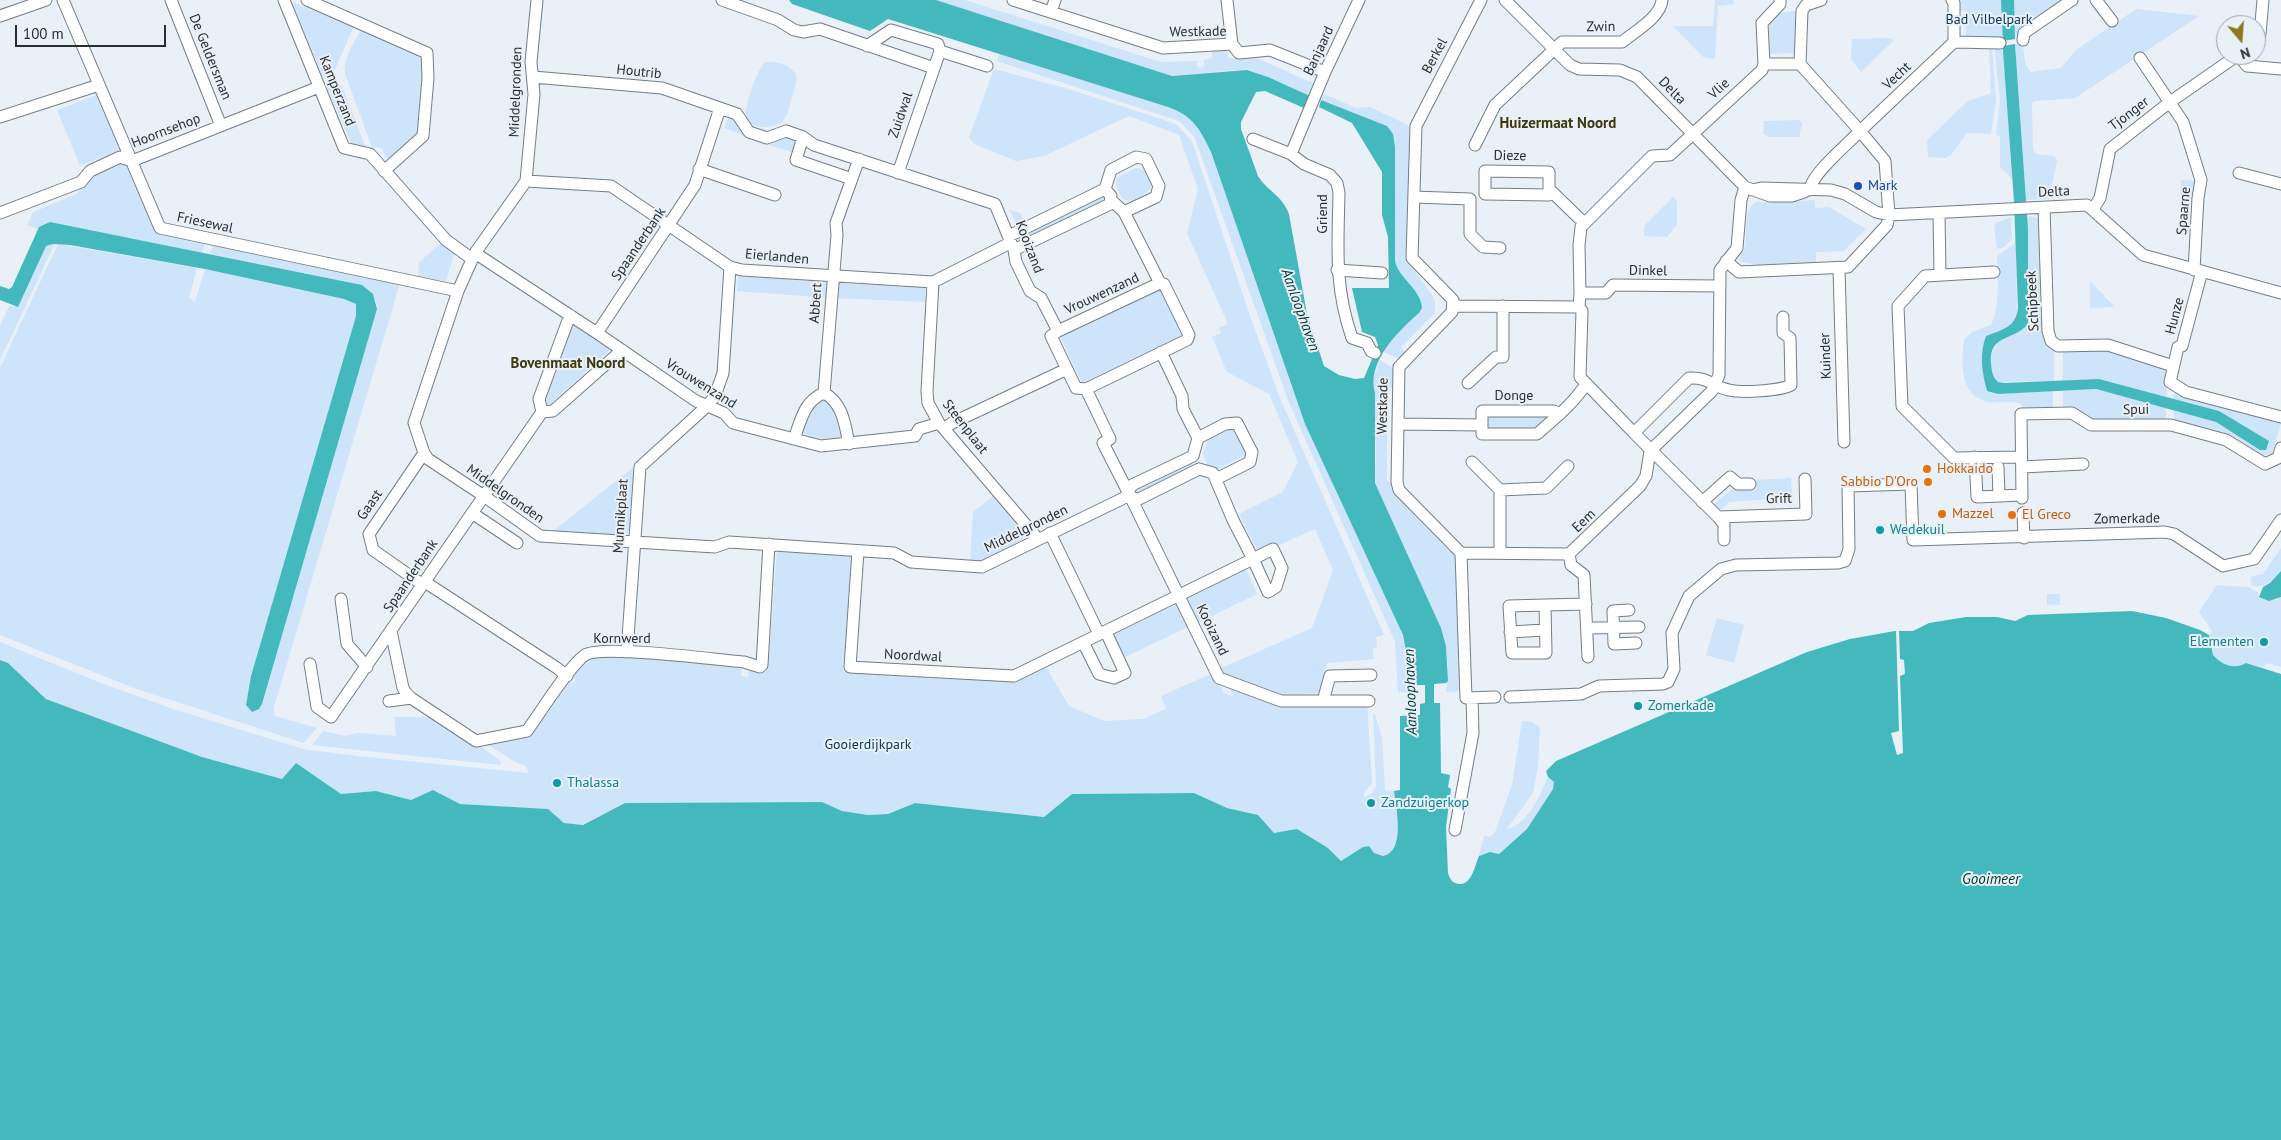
<!DOCTYPE html>
<style>
body{margin:0}
#map{position:relative;width:2281px;height:1140px;overflow:hidden;background:#e9f0f8;font-family:"PT Sans",sans-serif}
canvas{display:block}
.north{position:absolute;left:2216px;top:15px;width:50px;height:50px;box-sizing:border-box;background:#e9f0f8;border:1px solid #9da2a8;border-radius:50%;rotate:162deg;font-size:14px;font-weight:700;line-height:20px;text-align:center;color:#2a2d2f}
.north::after{content:'';display:block;margin:auto;width:18px;height:22px;background:#89791e;clip-path:polygon(50% 0,100% 100%,50% 72%,0 100%)}
.scale{position:absolute;left:15px;top:25px;width:151px;height:22px;box-sizing:border-box;border:2px solid #2a2d2f;border-top:0;padding-left:6px;font-size:15px;line-height:18px;white-space:nowrap;color:#2a2d2f;-webkit-text-stroke:4px #e9f0f8;paint-order:stroke}
</style>
<div id="map">
<canvas width="2281" height="1140"></canvas>
<div class="north">N</div>
<div class="scale">100 m</div>
</div>
<script>
const c = document.querySelector('canvas').getContext('2d');
c.lineJoin = 'round';
function fill(path, color) { c.fillStyle = color; c.fill(path, 'evenodd'); }
function stroke(path, color, width, dash) { c.strokeStyle = color; c.lineWidth = width; c.lineCap = dash ? 'butt' : 'round'; c.setLineDash(dash || []); c.stroke(path); }
function label(font, color, halo, rows, align = 'center') {
  c.font = font + ' "PT Sans",sans-serif'; c.lineWidth = 4; c.setLineDash([]); c.textBaseline = 'middle'; c.strokeStyle = halo; c.fillStyle = color; for (const [text, x, y, turn = 0] of rows) {
    c.save(); c.translate(x, y); c.rotate((+turn || 0) * Math.PI / 180); c.textAlign = isNaN(turn) ? turn : align; if (halo) c.strokeText(text, 0, 0); c.fillText(text, 0, 0); c.restore();
  }
}
fill(new Path2D(`
 M936 0H965L1161 62 1198 61 1196 64 1199 68 1205 66 1203 60 1212 58 1211 49 1227 48 1228 58 1254 57 1315 84 1310 96 1268 77 1237 70 1172 76Z
 M1715 0H1733L1734 4 1718 6 1715 59 1703 57 1673 26H1713Z
 M1958 0H2067L2020 33C2009 46 1986 40 1969 39L1966 36V11L1959 10Z
 M292 2 354 26 332 76 324 79Z
 M2136 9 2199 16 2075 98 2035 101 2032 103 2033 150 2036 154 2054 156 2057 161 2049 199 2026 200 2015 44H2021C2027 54 2021 62 2031 72L2061 68 2076 50Z
 M1794 11 1799 12 1798 53 1769 54V25L1780 13Z
 M361 29 422 57 424 62 419 131 388 159 381 148 372 147 345 74C343 58 354 43 361 29Z
 M1887 38 1894 40 1861 72 1851 59 1852 39Z
 M2003 46 2012 179 2000 167V137L1996 134 2000 101 1995 51 1996 47Z
 M1989 49H1992L1996 100 1991 134 1967 133 1951 155 1945 158 1928 157 1927 140 1968 101 1991 93Z
 M1000 53 1168 107C1193 116 1200 129 1211 152L1305 424 1403 635 1409 661 1412 693 1398 692 1395 642 1288 400 1194 136 1179 121 997 61Z
 M765 62C777 61 796 66 797 79L788 112 782 123C770 129 750 131 746 114 745 104 758 68 765 62Z
 M994 69 1065 88 1164 120 1177 125 1192 141 1251 319 1280 398 1384 635 1376 637 1377 647 1373 648 1374 659 1327 663 1320 693 1275 695 1222 676 1219 669 1312 628 1333 570 1315 529 1259 554 1239 514 1283 492 1298 462 1269 394 1227 372 1212 337 1221 333 1219 328 1228 324 1187 233 1198 189 1179 135 1129 116 1044 156 1016 161 974 144 969 137Z
 M336 83 342 86 365 146 351 143 327 87Z
 M99 94 120 150 80 166 57 110Z
 M1324 94 1356 108 1370 107 1408 125 1410 129 1411 266 1432 295 1435 302V313L1401 347 1405 352 1400 359 1384 352C1391 337 1407 324 1419 313L1410 286 1397 272 1395 261 1394 139 1387 126 1321 100Z
 M730 115 736 118 746 136 724 128Z
 M1799 120 1802 123 1799 137H1769L1763 133 1764 121Z
 M788 137 796 140 792 152 769 145Z
 M121 161 127 165 156 233 205 243 202 253 50 222 38 229 27 225 33 212 77 194 90 176Z
 M1135 168 1146 170 1153 184C1150 192 1134 203 1125 200 1121 198 1120 194 1118 190 1116 185 1116 183 1117 178Z
 M2181 180 2199 181 2195 202 2180 201Z
 M1102 195 1107 200 1021 244 1016 238Z
 M1673 197 1677 201V225L1667 237 1644 236V226Z
 M1815 200V208L1829 207 1866 229 1844 251 1816 252V263L1757 265 1739 261C1739 255 1744 252 1745 246 1748 233 1742 210 1756 202H1790Z
 M1010 210 1020 213 1024 221 1017 225Z
 M2029 216 2041 220 2040 314 2046 342 2054 348V381L1998 382C1992 377 1992 372 1991 364 1989 340 2011 335 2028 324L2027 217Z
 M2011 217 2012 239 2004 247 1997 249 1994 224Z
 M2016 237 2017 317 1982 353 1986 391 1998 394 2053 391V407L2023 408V405C2013 398 2000 404 1989 402 1959 396 1961 363 1964 340L1972 332 1991 325C2001 305 1997 277 1997 256L2014 244Z
 M442 242 455 251 446 281 418 276 419 262Z
 M55 243 0 360V325L10 305 15 307 46 246Z
 M58 244 197 268 189 298 195 302 205 269 344 299 356 304V316L251 676 246 705 252 711 259 709 262 704 377 309 376 301 362 285 210 254 213 246 216 245 400 283 274 707 275 716 317 728 304 743 134 688 0 635V368Z
 M738 276 830 282 829 298 737 291Z
 M2090 281 2114 306 2113 307 2090 308Z
 M836 283 925 288V302L835 298Z
 M1162 287 1185 334 1082 383 1060 336Z
 M572 321 597 338 610 350 549 405 543 404Z
 M2093 350H2109L2160 367 2165 372 2167 397 2099 379 2063 381V351Z
 M1380 360 1393 368V388H1387V481L1393 484 1394 489 1410 511 1449 551 1451 549 1458 556 1462 691 1446 692 1448 666 1446 646 1441 628 1375 483 1376 450 1372 383Z
 M2096 389 2166 408V419L2097 421 2071 407H2063V391Z
 M2174 393 2278 420 2281 423 2272 454 2259 456 2226 433 2175 420 2173 410 2216 422 2260 450 2266 449 2269 445 2219 411 2173 399Z
 M823 399 833 404 843 434 841 437 827 440 802 433 801 430 814 405Z
 M1553 413 1539 430H1489L1485 426 1488 416Z
 M1230 428 1237 431 1247 454 1218 469 1207 464 1203 453 1209 439Z
 M1190 461 1194 468 1138 495 1134 486Z
 M635 466 631 523 629 531 624 536 552 532Z
 M1791 478 1792 497 1729 502 1720 511 1713 505 1733 488 1754 486V480Z
 M994 495 1022 529 1023 538 1020 541 980 562 970 561 973 512Z
 M2281 548V571C2271 582 2266 587 2252 586L2250 577 2263 574Z
 M777 549 853 555 843 671 898 676 899 674 1025 677 1046 667 1069 706 1104 721 1143 719 1166 709 1161 696 1213 673 1224 693 1233 696 1229 686 1246 693 1367 702 1372 783 1364 793V798L1372 793 1376 786 1373 713 1375 714 1382 738 1385 790 1394 791C1396 806 1406 853 1383 856L1374 853 1369 846 1363 847 1341 861 1328 848 1274 833 1258 815 1227 808 1194 793 1072 794 1044 817 915 803 888 814 868 815 842 811 822 802 625 803 583 825 564 823 548 809 460 804 433 790 411 800 376 791 341 794 296 763 282 779 202 757 46 699 8 663 0 660V642L101 683 176 710 303 749 357 756 529 773 526 766 515 762 484 742 534 732 568 682 572 684 576 680 572 677 589 657H638L723 664 741 668V676L748 677 749 668 760 674 768 669Z
 M1246 569 1257 594 1198 623 1186 599Z
 M2217 585 2249 587 2259 593V597L2276 600 2281 597V667L2269 663 2262 667 2246 663C2234 670 2222 665 2213 655L2209 635 2212 631 2199 612Z
 M2047 594H2060V605H2047Z
 M1179 603 1190 626 1123 658 1112 635Z
 M1717 618 1744 625 1734 663 1706 655Z
 M394 717H435L477 743 501 762 500 765 312 745 323 731 345 736 357 733 396 736Z
 M1522 721 1532 722 1540 728 1538 766 1533 793 1506 830C1529 823 1539 797 1548 777L1554 782 1553 789 1527 829 1499 854 1490 852 1479 856 1484 836 1490 837 1495 832 1512 785Z`), '#cde4fa');
fill(new Path2D(`
 M789 0H936L1172 76 1247 70 1268 77 1310 96 1304 108 1265 91 1256 92 1241 122V129L1258 176C1267 191 1282 195 1289 214L1307 314 1324 366 1339 375 1355 379 1364 378 1378 345 1375 337 1362 332 1352 288H1389L1388 237 1382 215V172L1352 123 1319 107 1321 100 1387 126 1393 134 1395 147V261C1399 279 1421 289 1422 308L1419 313C1398 331 1366 363 1375 393V483L1441 628 1446 646 1448 681 1446 683 1434 684V703H1440L1441 773 1450 775 1448 787 1451 789 1446 827 1448 873C1450 879 1452 883 1459 884 1472 885 1475 865 1479 856L1490 852 1499 854 1527 829 1553 789 1554 782 1548 777 1546 771 1556 761 1807 652 1850 639 1895 631H1913L1929 623 1966 617H1997L2015 621 2028 615 2132 611 2166 618 2200 630 2209 635 2213 655C2222 665 2234 670 2246 663L2281 674V1140H0V660L8 663 46 699 202 757 282 779 296 763 341 794 376 791 411 800 433 790 460 804 548 809 564 823 583 825 625 803 822 802 842 811 868 815 888 814 915 803 1044 817 1072 794 1194 793 1227 808 1258 815 1274 833 1297 829 1328 848 1341 861 1363 847 1369 846 1374 853 1383 856C1406 852 1396 807 1394 791L1400 790V716L1420 715V704L1425 703V685H1413L1403 635 1305 424 1211 152C1200 129 1193 116 1168 107L888 19 870 31 792 4Z
 M2001 0H2014L2015 39 2003 41Z
 M2015 44 2028 229V324C2014 341 1988 334 1991 364 1992 371 1992 376 1998 382L2004 383 2099 379 2219 411 2269 441 2266 450H2260L2216 422 2096 389 1998 394 1987 391C1982 373 1979 354 1986 336 2002 330 2016 327 2018 308L2014 202 2003 51V46Z
 M50 222 362 285 373 294 377 309 262 704 259 709 252 712 246 705 251 676 356 316V304L344 299 205 269 70 245 53 244 46 246 18 307 0 300V286L9 289 12 287 39 227Z
 M2281 571V597L2269 601 2259 597 2263 587 2270 583Z`), '#44b9bd');
fill(new Path2D(`
 M1896 629 1899 630 1900 659 1904 660 1905 674 1900 676 1903 753 1897 755 1891 733 1899 731Z`), '#e9f0f8');
const minor = new Path2D(`
 M63 0 160 228 458 291
 M171 0 221 126
 M284 0 344 148 370 154 446 240 472 259
 M307 0 427 53 428 78 423 136 384 171
 M537 0 531 62 534 94 526 181 475 253 458 291 414 423 424 453 428 459 484 496 540 536 715 547 729 542 894 553 911 562 982 567 1130 495
 M722 0 778 20 794 30 803 32 820 29 934 68
 M1013 0 1163 48 1232 44 1239 53 1270 50 1325 72
 M1227 0 1232 44
 M1481 0 1416 126 1412 258 1453 300 1452 312 1399 367 1397 482 1399 490 1461 553 1466 698 1495 697
 M1505 0 1570 65 1579 69 1620 70 1637 77 1745 187 1770 196H1792L1804 192
 M1821 0 1806 5 1802 11 1800 64 1860 131 1954 42V3L1952 0
 M2096 0 2112 21
 M1051 12 1055 0
 M0 16 46 0
 M2023 40 2024 33 2072 0
 M2256 40 2260 34 2263 0
 M1954 42 2000 43
 M867 46 891 30 938 44 940 51 987 66
 M2238 55 2247 66 2281 69
 M2140 58 2183 122 2201 180 2198 198 2194 270
 M1764 64H1800
 M533 77 662 88 737 114 749 132 767 138 786 131 803 137 814 145 995 204 1014 250 1016 262 1030 291 1041 298 1058 331 1051 336 1076 388 1086 389 1110 439 1103 443 1128 492
 M0 117 99 85
 M803 137 796 160 852 179
 M1253 139 1291 154 1304 164 1330 175 1337 183 1339 193C1338 247 1334 286 1352 338L1367 343 1371 351 1375 353
 M1475 145 1495 105 1562 42H1622C1634 32 1661 17 1662 0
 M1291 154 1325 72 1359 0
 M699 169 775 195
 M1485 171 1549 172V195L1485 194Z
 M898 173 940 51
 M2239 173 2281 184
 M526 181 611 186 730 267 742 270 933 282 1010 243
 M1105 189 1111 170 1136 157 1146 159 1159 186 1156 197 1124 212 1111 200
 M1549 189 1584 223
 M1752 190 1761 188 1831 190 1845 194 1876 212 1889 215 2087 205 2143 255 2281 293
 M1414 197 1470 199V234L1483 247 1500 248
 M2044 208 2048 331 2051 341 2058 346 2108 345 2173 366
 M2093 209 2100 198 2110 149 2170 102 2238 55
 M1124 212 1160 283
 M0 213 81 182 90 171 120 157 132 161 319 87
 M1939 213 1940 274
 M1009 236 1105 189 1111 196 1110 204 1106 206 1014 250
 M475 253 597 333 696 401 724 413 733 423 821 446 915 436 919 429 939 423
 M1726 261 1739 272 1848 267 1887 225 1889 215 1885 161 1860 131C1848 144 1811 174 1810 190
 M1839 269 1844 442
 M1337 270 1382 273
 M2202 271 2182 346 2178 347 2170 382 2186 392 2281 417
 M1994 272 1925 276 1898 306 1902 406 1954 458 2021 457
 M933 282 927 391 928 403 939 423 1038 539
 M1580 293 1579 245 1581 227 1652 156 1670 155 1762 70 1764 64 1762 23 1780 4V0
 M1453 306 1579 307 1580 293H1606L1613 285 1720 286
 M1579 307 1582 311 1580 377 1634 433
 M1783 317V333L1790 338 1791 385C1780 391 1742 393 1729 390 1713 387 1709 377 1689 378L1634 433 1718 517 1806 514 1805 479
 M1058 331 1160 283 1164 284 1189 335 1187 340 1086 389
 M597 333 695 185 720 108
 M1161 352 1182 396 1183 409 1198 438
 M1468 383 1496 357H1503V306
 M824 393 837 235 836 223 859 159
 M824 393C843 403 845 425 849 444
 M542 412 553 411 622 350
 M1560 414 1554 411H1482V434H1537C1555 418 1573 404 1586 384
 M1398 424 1482 425
 M945 428 952 423 1067 369
 M794 439C801 420 804 401 824 393
 M1975 457 1977 497 2022 495
 M1472 462 1500 490 1546 488 1568 466
 M1998 467 1999 496
 M2022 467 2083 464
 M1500 490V553
 M1130 495 1128 492 1132 485 1193 456 1198 438 1225 424 1237 423 1252 452 1250 462 1216 479
 M1130 495 1131 498 1139 499 1199 469
 M1131 498 1219 678 1281 701H1369
 M2022 498 2021 414 2072 413 2091 425H2171L2226 440 2265 464 2278 458 2281 448
 M1702 502 1730 477 1738 484H1750
 M472 513 517 543
 M2023 513 2024 538
 M1718 517 1724 524V540
 M1050 533 1099 634
 M1273 549 1282 568 1276 587 1268 592 1253 559Z
 M858 551 850 667 1014 676 1253 559 1233 520 1213 473 1199 469
 M1461 553 1569 554 1640 486 1646 476 1650 451 1712 391 1719 375 1720 270 1737 248 1741 200 1745 187
 M1569 554 1571 565 1584 575 1588 657
 M425 582 557 668 567 676
 M423 585 373 550 369 534 424 453
 M341 599 347 644 367 667
 M1545 605 1546 653H1512L1509 606Z
 M1545 605 1586 604
 M1629 610 1613 611 1614 644 1636 643
 M1587 628 1639 627
 M391 631 403 688 406 693 411 698 476 741 527 731C540 713 569 666 585 655 601 644 718 660 744 662L760 667 762 665 769 544
 M1510 632 1545 630
 M1083 642 1099 674 1114 678 1125 673 1106 632
 M627 652 640 467 707 406 715 396 723 373 730 267
 M310 664 317 707 331 717 542 412 539 399 570 315
 M1510 697 1581 694 1599 686 1663 684 1668 682 1674 669 1672 633 1689 596 1721 569 1736 565 1838 563 1845 561 1849 549 1848 486 1911 484 1913 540 2165 532 2174 534 2223 566 2254 559 2281 520
 M389 701 411 698
 M1323 701 1330 676 1371 675
 M1455 830 1473 733 1472 698`);
stroke(minor, '#767d83', 13);
stroke(minor, '#fff', 11);
for (const [x, y, r, color] of [
 [1858,186,5,"#1a4fb4"],
 [1927,469,5,"#e8710a"],
 [1928,482,5,"#e8710a"],
 [1942,514,5,"#e8710a"],
 [2012,515,5,"#e8710a"],
 [1880,530,5,"#0f9aa8"],
 [2264,642,5,"#0f9aa8"],
 [1638,706,5,"#0f9aa8"],
 [557,783,5,"#0f9aa8"],
 [1371,803,5,"#0f9aa8"]
]) { const dot = new Path2D(); dot.arc(x, y, r, 0, 2 * Math.PI); c.fillStyle = color; c.fill(dot); stroke(dot, '#e9f0f8', 2); }
label('14px', '#06365a', '#e9f0f8', [
 ["Bad Vilbelpark",1989,20],
 ["Gooierdijkpark",868,745]
]);
label('14px', '#2a2d2f', '#e9f0f8', [
 ["Zwin",1601,27,-1],
 ["Westkade",1198,32,-1],
 ["Banjaard",1319,51,-65],
 ["Berkel",1435,56,-62],
 ["De Geldersman",210,57,68],
 ["Houtrib",639,72,6],
 ["Vecht",1897,76,-43],
 ["Vlie",1719,89,-42],
 ["Kamperzand",337,91,68],
 ["Delta",1672,91,46],
 ["Middelgronden",516,92,-88],
 ["Tjonger",2129,114,-37],
 ["Zuidwal",901,115,-71],
 ["Hoornsehop",166,131,-21],
 ["Dieze",1510,156,1],
 ["Delta",2054,192,-3],
 ["Spaarne",2184,211,-85],
 ["Griend",1323,214,-90],
 ["Friesewal",205,223,12],
 ["Spaanderbank",639,244,-56],
 ["Kooizand",1029,247,69],
 ["Eierlanden",777,257,5],
 ["Dinkel",1648,271,1],
 ["Vrouwenzand",1102,294,-25],
 ["Schipbeek",2033,301,-93],
 ["Abbert",816,303,-86],
 ["Hunze",2175,316,-75],
 ["Kuinder",1826,356,-92],
 ["Vrouwenzand",701,384,32],
 ["Donge",1514,396],
 ["Westkade",1383,406,-89],
 ["Spui",2136,410,-1],
 ["Steenplaat",965,427,52],
 ["Middelgronden",505,494,35],
 ["Grift",1779,499,-1],
 ["Gaast",370,505,-56],
 ["Munnikplaat",621,516,-86],
 ["Zomerkade",2127,519,-1],
 ["Eem",1584,521,-44],
 ["Middelgronden",1026,529,-26],
 ["Spaanderbank",411,576,-56],
 ["Kooizand",1212,630,64],
 ["Kornwerd",622,639],
 ["Noordwal",913,656,3]
]);
label('14px', '#164399', '#e9f0f8', [
 ["Mark",1868,186]
], 'left');
label('14px', '#c56008', '#e9f0f8', [
 ["Hokkaido",1937,469],
 ["Sabbio D'Oro",1918,482,"right"],
 ["Mazzel",1952,514],
 ["El Greco",2022,515]
], 'left');
label('14px', '#0d838f', '#e9f0f8', [
 ["Wedekuil",1890,530],
 ["Elementen",2254,642,"right"],
 ["Zomerkade",1648,706],
 ["Thalassa",567,783],
 ["Zandzuigerkop",1381,803]
], 'left');
label('bold 15px', '#3f380d', '#e9f0f8', [
 ["Huizermaat Noord",1558,124],
 ["Bovenmaat Noord",568,364]
]);
label('italic 15px', '#003638', '#e9f0f8', [
 ["Aanloophaven",1300,310,70],
 ["Aanloophaven",1411,692,-92],
 ["Gooimeer",1991,880]
]);
</script>
